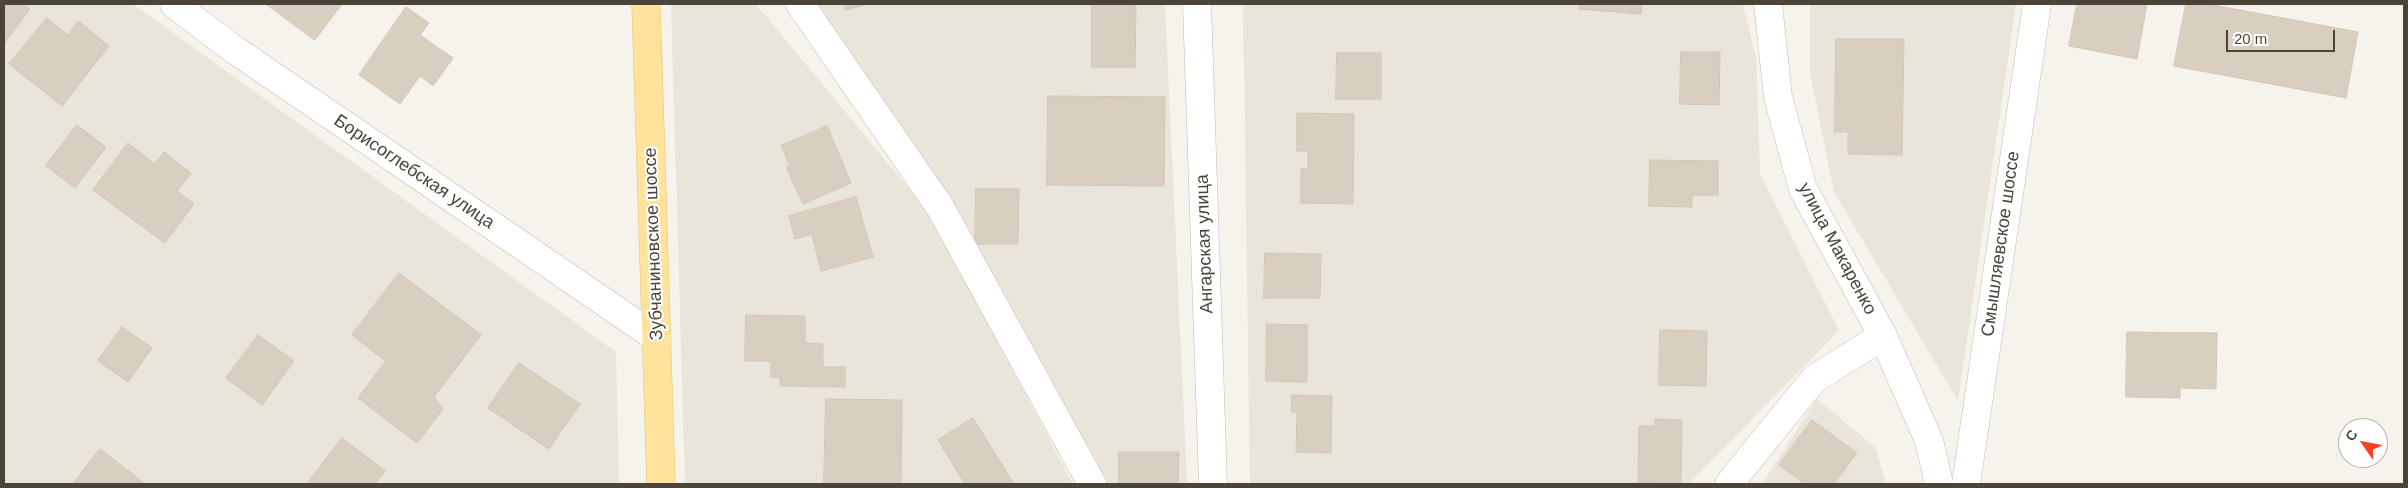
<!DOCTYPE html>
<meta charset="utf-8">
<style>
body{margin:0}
#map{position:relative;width:2408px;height:488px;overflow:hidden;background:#f6f3ec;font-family:Arial,sans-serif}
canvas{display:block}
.frame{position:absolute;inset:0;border:5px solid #4b4439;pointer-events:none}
.north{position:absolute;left:2338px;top:418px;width:50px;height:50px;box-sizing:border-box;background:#fff;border:1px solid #b7b4b0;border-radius:50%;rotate:303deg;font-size:14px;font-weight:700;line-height:20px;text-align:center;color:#4b4439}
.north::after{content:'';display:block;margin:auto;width:18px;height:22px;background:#fc3f1d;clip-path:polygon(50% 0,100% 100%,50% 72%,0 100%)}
.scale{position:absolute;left:2226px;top:30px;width:109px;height:22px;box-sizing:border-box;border:2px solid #4b4439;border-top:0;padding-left:6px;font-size:15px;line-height:18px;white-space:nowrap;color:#4b4439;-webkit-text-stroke:4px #fff;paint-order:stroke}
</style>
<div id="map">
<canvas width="2408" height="488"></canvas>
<div class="frame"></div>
<div class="north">С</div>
<div class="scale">20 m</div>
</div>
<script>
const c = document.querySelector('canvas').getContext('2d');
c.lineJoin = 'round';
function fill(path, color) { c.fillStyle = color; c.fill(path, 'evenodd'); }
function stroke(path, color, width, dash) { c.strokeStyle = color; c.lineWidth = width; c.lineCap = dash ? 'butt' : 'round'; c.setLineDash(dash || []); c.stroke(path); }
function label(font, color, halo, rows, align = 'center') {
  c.font = font + ' Arial,sans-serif'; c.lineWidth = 4; c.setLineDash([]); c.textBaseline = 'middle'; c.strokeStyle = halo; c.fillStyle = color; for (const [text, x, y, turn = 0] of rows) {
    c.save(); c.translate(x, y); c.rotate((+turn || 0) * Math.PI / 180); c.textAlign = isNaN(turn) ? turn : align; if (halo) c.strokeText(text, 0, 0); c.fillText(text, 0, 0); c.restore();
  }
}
fill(new Path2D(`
 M4 4H133L616 352 619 484H4Z
 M671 4H756L929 213 1073 484H685Z
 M818 4H1165L1187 484H1102L946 198Z
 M1243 4H1743L1756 57 1760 174 1839 330 1689 484H1250Z
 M1810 4H2016L1958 401 1834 192 1810 72Z
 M1817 399 1875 447 1886 484H1762Z`), '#eae5da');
const building = new Path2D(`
 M4 4H23L30 9 4 44Z
 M266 4H342L315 40Z
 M844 4H868L846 10Z
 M1092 4H1136L1135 67H1092Z
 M1580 4H1642L1641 14 1579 9Z
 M2077 4H2147L2137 59 2069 46Z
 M2186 4H2208L2358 32 2346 98 2174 66Z
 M406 7 429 23 420 35 453 58 433 86 420 76 400 104 359 75Z
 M47 18 68 35 78 21 109 46 62 106 9 64Z
 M1836 39H1904L1902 155 1848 154V132H1835Z
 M1681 52H1720L1719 105 1680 104Z
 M1337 53H1381V99H1336Z
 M1048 96 1165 97 1164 186 1047 185Z
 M1297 113 1354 114 1353 204 1301 203V169H1308V151H1297Z
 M77 125 106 147 75 188 46 166Z
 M827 126 851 183 803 204 786 167 790 166 781 146Z
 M128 143 155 164 164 152 191 173 177 191 194 204 165 243 93 190Z
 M1650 160 1718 161V195H1692V207L1649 206Z
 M976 189H1019L1018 244H975Z
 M856 197 873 257 821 271 812 234 795 239 789 216Z
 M1265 253 1321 254 1320 298H1264Z
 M399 273 481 335 434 397 443 409 417 443 358 398 386 361 352 335Z
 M746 315 805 316V343L823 344V367H845V387L780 386V377H771V361H745Z
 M1267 324 1307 325V382L1266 381Z
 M122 327 152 348 128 382 98 361Z
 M1660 330 1707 331 1706 386 1659 385Z
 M2127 332 2217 333 2216 389 2180 388V398L2126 397Z
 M258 335 294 361 262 405 226 378Z
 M519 363 580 404 549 449 488 408Z
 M1292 395 1332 396 1331 453 1296 452 1297 412H1292Z
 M826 399 902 400 901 484H824Z
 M973 418 1014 484H965L938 440Z
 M1655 419 1682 420 1681 484 1638 483 1639 426H1655Z
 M1812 420 1857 453 1834 484H1805L1779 465Z
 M342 438 385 471 375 484H307Z
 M100 449 144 483 143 484H73Z
 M1119 452H1179L1178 484H1119Z`);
fill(building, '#d8cfc1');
stroke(building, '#d3c7b4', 1);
const minor = new Path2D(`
 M174 4 235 50 657 338
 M800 4 940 207 1092 484
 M1197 4 1213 484
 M1768 4 1778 97 1803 189 1883 336 1929 441 1939 484
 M1729 484 1814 379 1883 336`);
const tertiary = new Path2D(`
 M1966 484 2037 4`);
const primary = new Path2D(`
 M646 4 661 484`);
stroke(minor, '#c2bbae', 29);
stroke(tertiary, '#c2bbae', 29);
stroke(primary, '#e6c16a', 29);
stroke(minor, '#fff', 28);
stroke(tertiary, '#fff', 28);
stroke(primary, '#ffe39c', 28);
label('18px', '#4b4439', '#fff', [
 ["Борисоглебская улица",414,172,34],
 ["Зубчаниновское шоссе",654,244,-92],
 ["Ангарская улица",1205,244,-92],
 ["Смышляевское шоссе",2001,244,-82],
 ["улица Макаренко",1837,249,62]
]);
</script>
